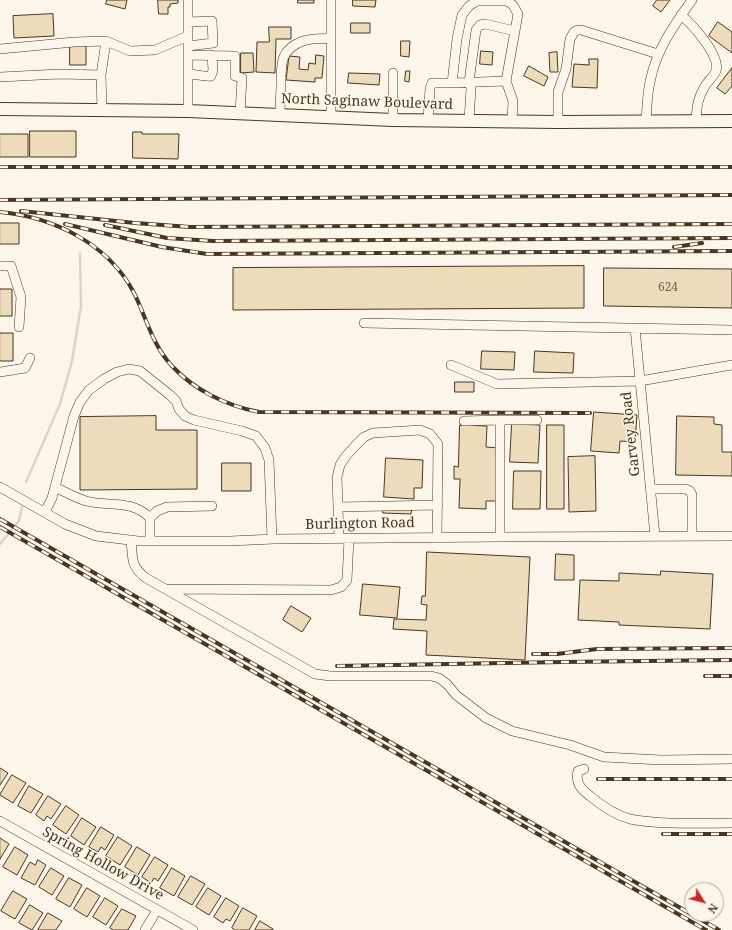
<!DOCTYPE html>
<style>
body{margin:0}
#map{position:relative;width:732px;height:930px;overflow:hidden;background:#fbf6e9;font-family:"Noto Serif",serif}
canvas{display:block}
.north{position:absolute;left:684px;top:882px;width:40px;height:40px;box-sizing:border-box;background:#fbf6e9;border:1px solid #b4a999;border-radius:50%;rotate:126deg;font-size:11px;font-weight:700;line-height:16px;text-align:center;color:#4a3520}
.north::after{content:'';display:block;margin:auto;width:14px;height:18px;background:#c62828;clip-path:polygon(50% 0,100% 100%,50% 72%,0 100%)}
</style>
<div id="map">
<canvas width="732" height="930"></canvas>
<div class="north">N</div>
</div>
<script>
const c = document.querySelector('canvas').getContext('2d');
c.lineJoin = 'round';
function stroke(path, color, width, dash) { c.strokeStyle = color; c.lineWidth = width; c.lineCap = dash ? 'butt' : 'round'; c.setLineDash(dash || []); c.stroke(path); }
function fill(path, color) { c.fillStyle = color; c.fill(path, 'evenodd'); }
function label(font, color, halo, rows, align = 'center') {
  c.font = font + ' "Noto Serif",serif'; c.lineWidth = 3; c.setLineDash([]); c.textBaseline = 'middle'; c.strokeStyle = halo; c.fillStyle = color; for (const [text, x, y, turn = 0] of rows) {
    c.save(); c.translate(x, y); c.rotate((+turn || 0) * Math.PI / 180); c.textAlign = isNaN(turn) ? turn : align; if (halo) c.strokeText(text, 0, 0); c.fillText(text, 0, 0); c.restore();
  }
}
stroke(new Path2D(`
 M26 482 60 404 72 361 81 306 80 253
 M0 544 19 521 22 507`), '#dcd4c6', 2.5);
const building = new Path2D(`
 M107 0H127L125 9 106 4Z
 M158 0H178V3L170 4V7H168V14H159Z
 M298 0H314V3H298Z
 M353 0H376L375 7 353 6Z
 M657 0H670L661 12 653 6Z
 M53 14 54 36 14 38 13 16Z
 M718 22 732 32V53L709 36Z
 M351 23H370V33H351Z
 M269 27H291V39H276L275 73 256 72 257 42H269Z
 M401 41H410L409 57 401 56Z
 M70 44 86 45V65H70Z
 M481 51 493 52 492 65 480 64Z
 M557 52 558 72H550L549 53Z
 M241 53H253L254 72 241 73Z
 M316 55 324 56 322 78H315V82L286 80 289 56 300 57 299 69 308 70 309 63 315 64Z
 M589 59H598L597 88 572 87 574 64 589 65Z
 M529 66 548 77 544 86 524 76Z
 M732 68V86L725 94 717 88Z
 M406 71H410L409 82 405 81Z
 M349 73 380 74 379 85 348 83Z
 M30 131H76V157H30Z
 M133 132H142V134H179L178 159 133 158Z
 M0 134H28V157H0Z
 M0 223H19V244H0Z
 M584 266V308L233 310V268Z
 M604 268 732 269V308L604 306Z
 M0 289H12V316H0Z
 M0 333H13V361H0Z
 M482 351 515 352 514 370 481 369Z
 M535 351 574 353 573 373 534 372Z
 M455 382H474V392H455Z
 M594 412 637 415 635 442 620 441 619 453 591 451Z
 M156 416V430H197V489L80 490V417Z
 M677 416 714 417V424L722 425V452H732V476L676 475Z
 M512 424 540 425 538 463 510 462Z
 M460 425 487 426 486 447 499 448 496 501H486V509L459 508 460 479H454V466L458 467Z
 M547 425H564V509H547Z
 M595 456 596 511 569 512 568 457Z
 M386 458 423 460 422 488H414V499L384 497Z
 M222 463H251V491H222Z
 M514 471H541L540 509H513Z
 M383 506 412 507 411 514 383 513Z
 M427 552 530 557 525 660 426 655 427 631 393 629 394 619 426 620 427 605 421 604 422 596H425Z
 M556 554 574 555V580H555Z
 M661 571 713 574 710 629 619 625V622L578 620 580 580 619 581V573L660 575Z
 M363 584 400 587 397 618 360 615Z
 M291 606 311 618 302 632 283 620Z
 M0 768 8 773 0 785Z
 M12 775 26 783 13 803 0 795Z
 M29 786 43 794 31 813 18 806Z
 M48 796 61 804 51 819 47 816 44 821 36 815Z
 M66 806 79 815 66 834 53 825Z
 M82 818 96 827 84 845 71 836Z
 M101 827 114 835 105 850 101 847 98 852 89 847Z
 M118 837 132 846 120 865 106 856Z
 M0 838 9 844 0 859Z
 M15 847 28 855 17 875 3 867Z
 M137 847 150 855 138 875 125 867Z
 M155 857 168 865 158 881 154 878 151 883 142 877Z
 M38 860 46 865 35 885 21 878 30 862 35 865Z
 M51 868 64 876 52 895 39 887Z
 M172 868 185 876 174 896 160 888Z
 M191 876 205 884 192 905 178 897Z
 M69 878 82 885 70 907 56 899Z
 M87 888 100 896 87 917 74 909Z
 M208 888 221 896 209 915 196 907Z
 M13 891 27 899 15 919 1 911Z
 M105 898 118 906 106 925 93 917Z
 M226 898 239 906 230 921 226 919 223 923 214 917Z
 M30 905 43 913 32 930 19 923Z
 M243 908 257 916 249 930H235L232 928Z
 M122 909 136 916 128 930H113L110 928Z
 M48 913 62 921 56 930H38Z
 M260 921 273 929V930H255Z`);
fill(building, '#ecdcbc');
stroke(building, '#4a3520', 1);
const minor = new Path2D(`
 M681 15C692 24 721 56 716 71 714 76 708 81 705 86 697 99 697 107 696 121
 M188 46 213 43 212 21 188 22
 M0 49 74 42 106 41 130 51 155 50 188 36
 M188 55 235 56V76L242 78 240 113
 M188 74C196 74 204 77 211 76L213 70 212 55
 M101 75 106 41
 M0 77 59 74 101 75 102 109
 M452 83 506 81
 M188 111V0
 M280 114C280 104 281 93 281 83 281 62 281 49 303 41 313 38 321 38 331 39
 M331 117V0
 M393 120V73
 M428 120 430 88 432 83H452L457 39 462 15 469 6 477 1H507L513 5 518 14 506 81 513 101 512 121
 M469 121 471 88 469 82 476 30 480 25 485 24 515 31
 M558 122V92L566 69 570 39 574 32 578 30H581L658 54
 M646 122C647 108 647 95 650 82 656 50 674 25 692 0
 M0 266H11L21 297 19 327
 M364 323 732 330
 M635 328 655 536
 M451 365 497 384 640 381 732 365
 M0 372 25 368 30 358
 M464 421 500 420
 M0 487 65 524 96 536 138 541H230L274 539 500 537 732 536
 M55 487C65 492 76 498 86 501 109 507 132 499 150 518V541
 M651 489H686L690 491 692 495V536
 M338 507 438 505
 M45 512 52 498 74 416 80 402 89 390 104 379 117 372 129 369 140 371 170 395 176 401 179 409 185 416 194 420 242 431 256 436 265 448 269 460 272 539
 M150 518 157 511 167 507 212 506
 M500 537V420H537
 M339 538 337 477 340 465 346 456 355 446 364 437 373 433 420 430 430 434 438 444 437 538
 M131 540C133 558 130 566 146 578L315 674 330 676H431L439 678 447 684 456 695 486 718 512 731 570 745 604 757 661 760 732 759
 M166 589 331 590 341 587 347 580 349 538
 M584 769 578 771C575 783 581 789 590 796 602 806 615 815 630 819 660 825 701 823 732 823
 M0 821 193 930
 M145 930 157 910`);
const major = new Path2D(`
 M0 109 188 111 393 120 558 122 732 121`);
stroke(minor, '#4a3520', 10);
stroke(major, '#4a3520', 14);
stroke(minor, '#fbf6e9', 9);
stroke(major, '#fbf6e9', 12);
const rail = new Path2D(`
 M0 167H732
 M0 200 732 195
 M21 211 135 223 190 227 732 224
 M0 212C53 217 107 243 133 291 146 316 152 345 172 366 194 390 227 406 259 412L590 413
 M65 224 162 247 207 254 732 251
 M105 225 167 238 213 241 732 238
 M674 247 702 243
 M0 519 719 930
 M0 527 706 930
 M533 654H557L597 649 732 648
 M337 666 562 662 732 660
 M705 676H732
 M598 779H732
 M663 834H732`);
stroke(rail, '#4a3520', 4);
stroke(rail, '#fbf6e9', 2.5, [8]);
label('12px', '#725f47', null, [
 ["624",668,288]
]);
label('14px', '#4a3520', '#fbf6e9', [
 ["North Saginaw Boulevard",367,102,2],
 ["Garvey Road",631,434,-96],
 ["Burlington Road",360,524,-1],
 ["Spring Hollow Drive",103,864,29]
]);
</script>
